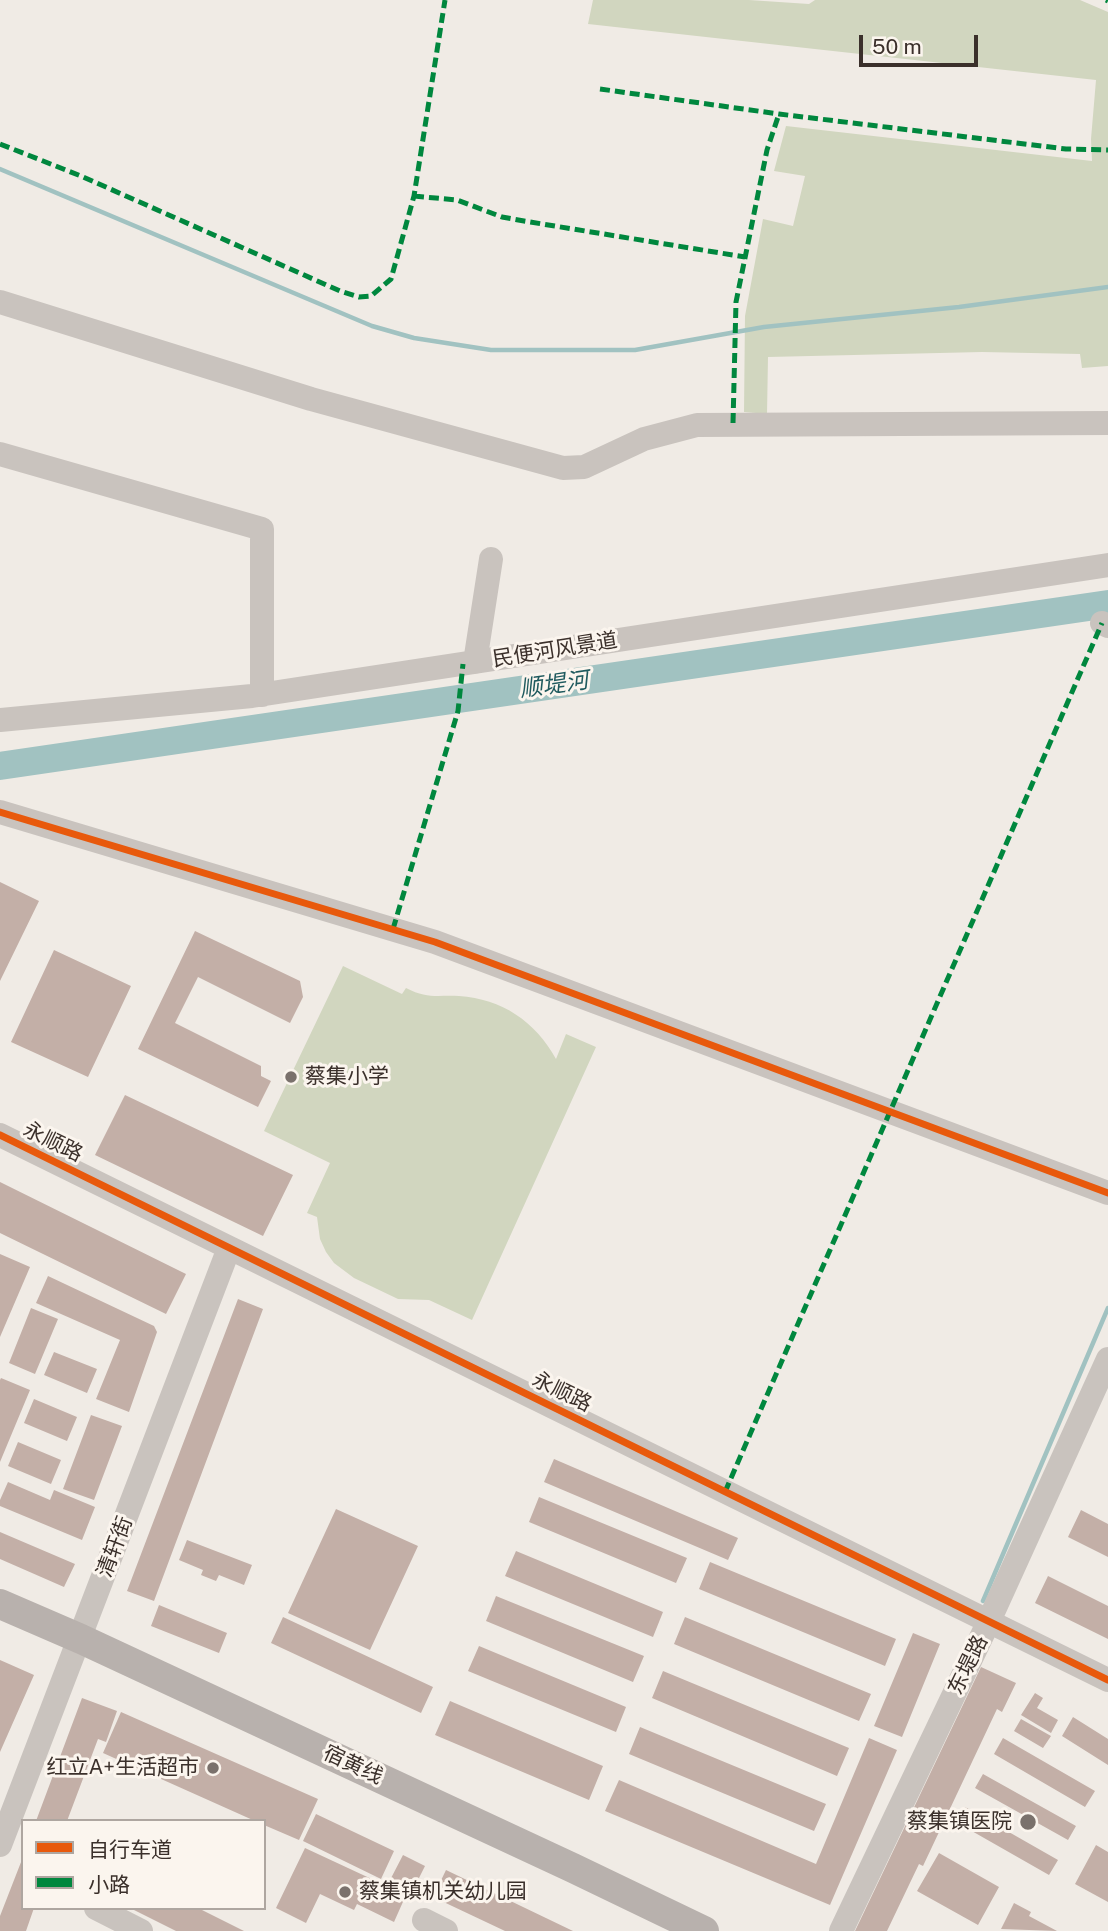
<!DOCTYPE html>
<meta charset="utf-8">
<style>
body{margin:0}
#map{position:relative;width:1108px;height:1931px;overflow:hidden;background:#f0ebe5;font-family:"Public Sans","Noto Sans SC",sans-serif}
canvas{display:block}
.legend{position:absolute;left:21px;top:1819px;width:245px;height:91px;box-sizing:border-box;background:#fbf5ee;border:2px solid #aea6a0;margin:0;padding:9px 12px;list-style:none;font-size:21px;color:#3b302b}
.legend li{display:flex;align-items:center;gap:14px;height:35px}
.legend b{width:35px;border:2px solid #aea6a0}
.scale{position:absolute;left:859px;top:35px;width:119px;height:32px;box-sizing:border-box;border:4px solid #3b302b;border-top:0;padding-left:9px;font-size:21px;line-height:24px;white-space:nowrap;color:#3b302b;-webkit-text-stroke:5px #fbf5ee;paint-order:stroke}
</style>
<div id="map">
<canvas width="1108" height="1931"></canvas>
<ul class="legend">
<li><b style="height:9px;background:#e8590c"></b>自行车道</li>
<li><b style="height:9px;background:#00873e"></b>小路</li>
</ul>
<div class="scale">50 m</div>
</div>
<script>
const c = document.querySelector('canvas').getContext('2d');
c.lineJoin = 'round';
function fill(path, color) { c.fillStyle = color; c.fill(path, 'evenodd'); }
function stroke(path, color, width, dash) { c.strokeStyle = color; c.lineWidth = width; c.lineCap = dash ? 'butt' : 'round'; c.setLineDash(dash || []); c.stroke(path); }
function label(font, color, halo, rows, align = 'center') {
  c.font = font + ' "Public Sans","Noto Sans SC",sans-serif'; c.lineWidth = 6; c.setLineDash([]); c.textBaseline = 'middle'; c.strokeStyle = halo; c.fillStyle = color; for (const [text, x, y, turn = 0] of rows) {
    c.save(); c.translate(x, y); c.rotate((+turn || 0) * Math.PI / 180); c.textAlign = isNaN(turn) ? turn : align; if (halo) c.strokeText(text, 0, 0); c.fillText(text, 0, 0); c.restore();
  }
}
fill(new Path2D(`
 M593 0H749L809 4 815 0H1080L1108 12V366L1082 368 1080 354 982 352 768 357 767 414 744 412 745 316 763 219 793 226 805 176 774 171 786 126 1092 161 1091 139 1096 80 588 24Z
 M343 966 402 994 406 988C427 999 436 995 459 996 502 999 535 1021 556 1059L566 1034 596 1047 472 1320 429 1300 398 1299 354 1278 334 1263 326 1252 320 1239 317 1217 307 1213 330 1163 264 1131Z`), '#d1d6bf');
stroke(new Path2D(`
 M0 169 372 326 414 338 491 350H635L764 327 959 307 1108 287
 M983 1601 1108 1308`), '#a1c2c1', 4.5);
stroke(new Path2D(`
 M0 766 1108 604`), '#a1c2c1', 28);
fill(new Path2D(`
 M0 882 39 901 0 981Z
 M195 931 300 981 303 997 290 1023 198 977 175 1023 261 1066V1076L271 1081 258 1107 138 1049Z
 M54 950 131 986 88 1077 11 1042Z
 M125 1095 293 1175 263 1236 95 1155Z
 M0 1182 186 1274 166 1314 0 1233Z
 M0 1254 30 1267 0 1337Z
 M48 1276 154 1326 157 1332 129 1412 96 1399 120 1340 36 1303Z
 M238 1299 263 1309 154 1601 127 1591Z
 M31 1308 58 1319 35 1374 9 1363Z
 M54 1352 97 1369 87 1393 44 1375Z
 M1 1378 30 1390 0 1462V1380Z
 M34 1399 77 1417 67 1441 24 1423Z
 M91 1415 122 1426 94 1500 63 1489Z
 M18 1442 61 1460 51 1484 8 1466Z
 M554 1459 738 1538 728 1560 544 1482Z
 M8 1482 50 1500 54 1490 95 1507 82 1540 0 1506V1500Z
 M539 1497 687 1558 676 1583 529 1522Z
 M336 1509 418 1546 370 1650 288 1613Z
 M1081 1510 1108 1524V1557L1068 1537Z
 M0 1532 75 1564 64 1587 0 1559Z
 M187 1540 252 1565 244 1585 219 1575 216 1581 201 1575 203 1570 179 1560Z
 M516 1551 663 1612 653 1637 505 1576Z
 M710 1562 896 1639 885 1666 699 1589Z
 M1048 1576 1108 1606V1639L1035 1603Z
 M496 1596 644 1656 633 1682 486 1621Z
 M159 1605 227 1633 219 1653 151 1626Z
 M283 1617 433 1687 421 1713 271 1643Z
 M685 1617 871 1694 859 1721 674 1644Z
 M913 1633 940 1644 902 1737 874 1726Z
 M479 1646 626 1707 616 1732 468 1671Z
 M0 1660 34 1675 0 1752Z
 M981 1667 1016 1683 1002 1712 997 1709 923 1866 919 1864 887 1931H855Z
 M663 1671 849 1748 837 1776 652 1698Z
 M1035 1693 1043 1698 1037 1708 1058 1720 1051 1733 1021 1715Z
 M82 1698 117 1711 106 1742 98 1739 67 1821H36Z
 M450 1701 603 1766 589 1800 435 1735Z
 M121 1712 318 1799 299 1840 264 1825V1821H255L103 1753Z
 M1073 1717 1108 1739V1765L1062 1736Z
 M1021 1719 1051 1736 1043 1748 1014 1731Z
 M640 1727 826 1804 814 1831 629 1754Z
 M869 1738 897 1750 830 1905 605 1811 619 1780 816 1864Z
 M1003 1738 1095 1791 1085 1807 994 1754Z
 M983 1774 1076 1826 1068 1840 975 1788Z
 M965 1807 1058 1860 1049 1875 956 1822Z
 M316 1814 394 1851 381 1879 303 1841Z
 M1096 1845 1108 1852V1902L1075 1884Z
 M305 1848 406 1895 394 1922 357 1904 354 1910 320 1894 306 1923 276 1908Z
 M939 1853 999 1887 978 1925 917 1891Z
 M403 1855 425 1866 411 1894 389 1882Z
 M23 1857V1908H34L26 1931H0V1916Z
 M446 1870 573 1931H505L433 1897Z
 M1014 1903 1031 1912 1029 1916 1057 1931 1001 1929Z
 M130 1908H198L244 1931H176Z`), '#c3afa7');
stroke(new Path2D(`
 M0 302 311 399 563 468 584 467 644 439 697 425 1108 423
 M0 454 262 529V695
 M1102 623 1108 626
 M475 662 491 559
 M0 720 252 696 1108 565
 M0 812 435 942 1108 1193
 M0 1135 1108 1680
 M0 1845 229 1248
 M96 1908 141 1931
 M424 1920 446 1931
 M841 1931 989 1621 1108 1359`), '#c9c3be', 24);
stroke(new Path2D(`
 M0 1604 81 1639 573 1868 704 1931`), '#b8b1ad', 30);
stroke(new Path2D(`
 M1106 0 1108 1
 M600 89 779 114 1066 149 1108 150
 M0 144 81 176 340 291 359 297 371 296 391 279 414 196 445 0
 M414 196 457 200 502 217 524 221 745 257
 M733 423 736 302 767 150 779 114
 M393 929 458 711 463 664
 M725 1492 1102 623`), '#00873e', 5, [10, 5]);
stroke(new Path2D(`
 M0 812 435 942 1108 1193
 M0 1135 1108 1680`), '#e8590c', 7);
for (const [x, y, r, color] of [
 [291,1077,7,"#7a716c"],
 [213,1768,7,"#7a716c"],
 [1028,1822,9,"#7a716c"],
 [345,1892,7,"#7a716c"]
]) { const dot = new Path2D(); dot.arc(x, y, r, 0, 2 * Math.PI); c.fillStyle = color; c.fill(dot); stroke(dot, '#fbf5ee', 2.5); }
label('21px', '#3b302b', '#fbf5ee', [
 ["民便河风景道",555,650,-9],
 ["永顺路",53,1142,26],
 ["永顺路",562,1392,26],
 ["清轩街",115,1547,-69],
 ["东堤路",968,1665,-64],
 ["宿黄线",353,1765,25]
]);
label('21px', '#3b302b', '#fbf5ee', [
 ["蔡集小学",305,1077],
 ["红立A+生活超市",199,1768,"right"],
 ["蔡集镇医院",1012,1822,"right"],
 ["蔡集镇机关幼儿园",359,1892]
], 'left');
label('italic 23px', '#1f5a5e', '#fbf5ee', [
 ["顺堤河",554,685,-8]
]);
</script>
